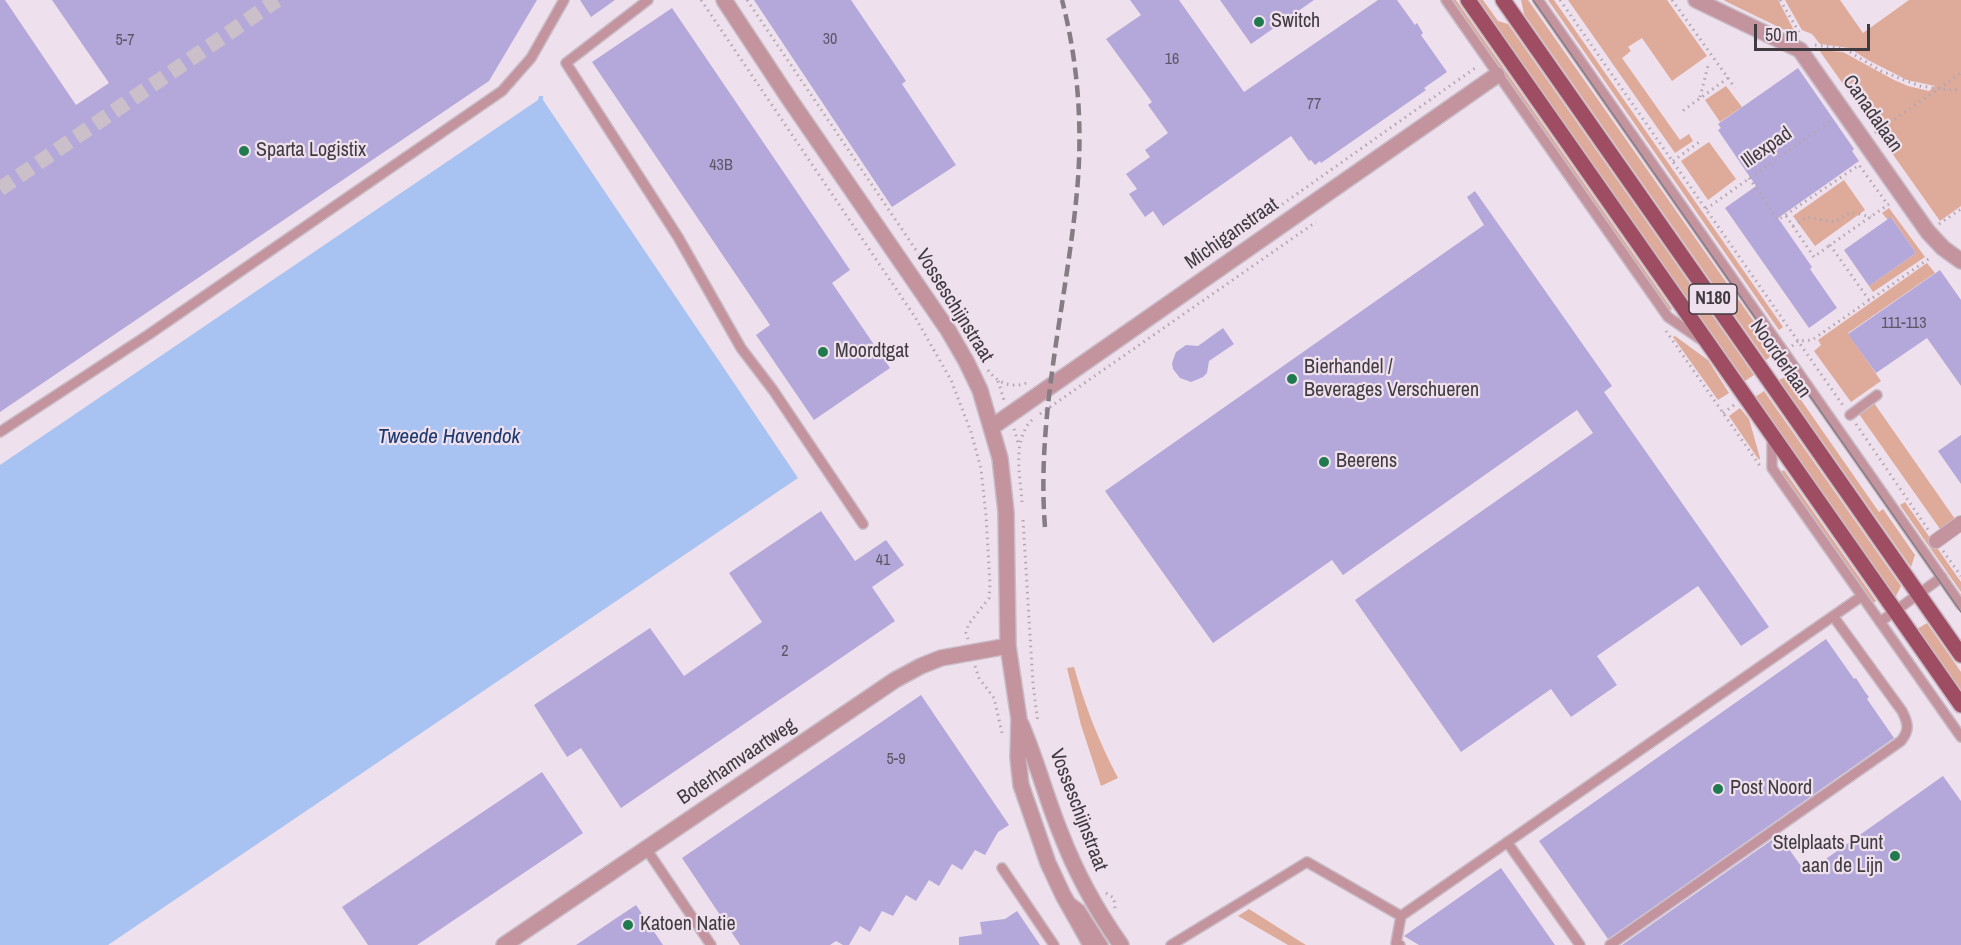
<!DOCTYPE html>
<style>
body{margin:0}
#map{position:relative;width:1961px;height:945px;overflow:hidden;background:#eee0ec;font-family:"Archivo Narrow",sans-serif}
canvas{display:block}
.scale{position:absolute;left:1754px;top:24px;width:116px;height:27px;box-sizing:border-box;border:3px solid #403b40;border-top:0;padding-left:8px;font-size:18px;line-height:21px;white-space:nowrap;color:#403b40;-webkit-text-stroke:4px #eee0ec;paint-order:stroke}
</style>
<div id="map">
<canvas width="1961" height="945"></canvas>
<div class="scale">50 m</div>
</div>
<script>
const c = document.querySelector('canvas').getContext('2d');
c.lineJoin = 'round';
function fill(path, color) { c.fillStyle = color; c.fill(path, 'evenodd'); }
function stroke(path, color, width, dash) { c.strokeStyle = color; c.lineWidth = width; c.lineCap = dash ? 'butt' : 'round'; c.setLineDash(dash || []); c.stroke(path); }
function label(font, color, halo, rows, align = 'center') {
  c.font = font + ' "Archivo Narrow",sans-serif'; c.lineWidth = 4.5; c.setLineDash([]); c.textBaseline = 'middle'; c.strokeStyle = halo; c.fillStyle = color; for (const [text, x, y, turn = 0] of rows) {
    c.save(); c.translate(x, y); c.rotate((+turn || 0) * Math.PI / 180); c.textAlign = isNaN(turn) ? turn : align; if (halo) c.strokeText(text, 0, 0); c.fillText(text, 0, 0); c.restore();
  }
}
fill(new Path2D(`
 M1452 0H1456L1672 309 1669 311Z
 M1478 0H1483L1498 21 1508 24 1754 375 1745 381Z
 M1521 0H1528L1776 353 1766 360 1524 14Z
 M1548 0H1554L1783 327 1779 330Z
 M1568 0H1667L1707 56 1672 81 1642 38 1628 47 1631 51 1622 58 1680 140 1689 134 1693 141 1675 153Z
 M1724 0H1778L1797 36 1725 1Z
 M1785 0H1840L1863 33 1909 0H1961V206L1940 221 1819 50 1843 52 1894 80 1908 86 1929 91 1935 86 1907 80 1868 60 1849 48 1820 44 1812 34 1802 30Z
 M1726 86 1742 107 1720 122 1705 100Z
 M1709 142 1736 179 1708 200 1681 161Z
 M1844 180 1865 210 1815 246 1793 216Z
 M1889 208 1925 257 1873 292 1869 286 1916 253 1892 218 1888 220 1882 213Z
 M1927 263 1935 273 1848 333 1881 381 1851 402 1814 351 1821 345 1818 340Z
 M1675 336 1708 360 1729 393 1718 400 1673 337Z
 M1785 377 1879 512 1883 509 1915 555 1911 567 1779 380Z
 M1764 391 1901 586 1895 598 1755 397Z
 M1874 403 1955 519 1940 529 1859 414Z
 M1740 408 1749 419 1760 458 1759 460 1729 416Z
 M1784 470 1876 601 1872 604 1781 472Z
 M1905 502 1961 582V592L1900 505Z
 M1927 623 1961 672V692L1917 629Z
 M1074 667C1085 706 1099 742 1118 778L1101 786 1081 725 1067 668Z
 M1249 909 1301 942 1306 945H1288L1238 916Z`), '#deab9a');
fill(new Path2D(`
 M539 96H543V100L798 478 108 945H0V465L538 100Z`), '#a8c3f1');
fill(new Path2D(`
 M0 0H5L76 105 109 83 52 0H537L489 81 0 412Z
 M580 0H615L591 17Z
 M754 0H851L906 81 902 84 956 165 892 207Z
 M1130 0H1179L1244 92 1378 0H1397L1415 25 1417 23 1423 33 1421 35 1447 72 1424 88 1426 90 1321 163 1320 161 1315 165 1311 160 1309 161 1291 136 1163 226 1153 211 1145 217 1129 194 1137 189 1126 174 1150 157 1145 150 1168 133 1148 105 1152 102 1106 39 1141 15Z
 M1220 0H1314L1251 44Z
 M672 8 850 270 832 283 890 368 814 420 756 335 770 325 592 62Z
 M1798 68 1854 149 1852 151 1859 161 1778 218 1812 267 1810 269 1837 308 1809 328 1725 208 1756 186 1718 130 1721 128 1718 124Z
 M1475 191 1612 386 1604 392 1769 627 1741 646 1698 586 1597 656 1617 685 1571 717 1551 689 1461 752 1355 600 1593 433 1577 410 1343 575 1332 560 1213 643 1105 491 1484 225 1467 197Z
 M1891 217 1916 253 1869 286 1844 250Z
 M1940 270 1961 300V386L1927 338 1876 373 1848 334Z
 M1223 328 1234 344 1209 361 1207 373 1203 377 1191 382 1180 378 1173 369 1172 363 1176 352 1186 345 1198 346Z
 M1961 435V484L1938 451Z
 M821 511 855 561 886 540 904 565 872 587 895 621 621 808 581 748 567 757 534 705 650 628 684 676 762 622 729 573Z
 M1826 639 1854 679 1856 678 1865 692 1869 697 1867 699 1894 738 1608 939 1539 841Z
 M921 695 1009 825 998 832 985 855 975 850 962 870 952 864 939 886 929 880 916 901 906 895 893 916 882 911 870 932 860 926 849 945H843L836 941 830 945H740L682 858Z
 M542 772 583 833 417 945H368L342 907Z
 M1943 776 1961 801V945H1622L1779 835 1806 873Z
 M1501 868 1555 945H1419L1404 936Z
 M636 905 663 945H576Z
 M1017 911 1040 945H959V937L982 934 980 922 1005 919Z`), '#b4a8da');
stroke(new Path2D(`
 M0 189 277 0`), '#cbbfca', 15, [15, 8]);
const service = new Path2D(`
 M648 0 566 63 678 237 741 348 773 390 863 524
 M1446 0 1668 317 1703 341
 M1538 0 1961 605
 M1850 415 1877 395
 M0 432 148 335 502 91 531 58 564 0
 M1772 437V468L1961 737
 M1880 622 1942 577
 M1507 842 1580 945
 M647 850 711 945
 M1002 868 1054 945
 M1072 903 1080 909 1103 945
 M1171 945 1307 862 1401 916
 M1400 945 1396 943 1401 916 1862 596
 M1610 945 1901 741C1910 730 1908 723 1902 711L1833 616`);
const pedestrian = new Path2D(`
 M1936 541 1961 523`);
const minor = new Path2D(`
 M1696 0 1800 50 1928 232 1943 248 1961 261
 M992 427 1497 75
 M504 945 895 680 921 666 941 658 1008 646`);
const tertiary = new Path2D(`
 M724 0 788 97 948 330 966 361 980 390 1000 458 1006 512 1008 646 1019 719 1018 758 1021 785 1048 863 1063 895 1091 945
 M1021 724C1037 761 1046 798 1061 834 1076 873 1097 911 1121 945`);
const primary = new Path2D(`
 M1468 0 1961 705
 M1503 0 1961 655`);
stroke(service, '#c8bcc6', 12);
stroke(pedestrian, '#c8bcc6', 16);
stroke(minor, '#c8bcc6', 18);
stroke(tertiary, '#c8bcc6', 18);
stroke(primary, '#c8bcc6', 18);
stroke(new Path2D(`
 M701 0 915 317 951 380 971 432 981 469 986 515 990 585 989 598 968 625 966 633 968 639
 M747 0 920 256 959 317
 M1560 0 1844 407
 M1672 0 1728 78 1681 112
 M1780 0 1799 32
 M1815 45 1845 49 1881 71 1920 86 1948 90H1961
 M1728 78 1735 88
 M1700 97 1709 62
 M1875 133 1961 73
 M1673 161 1702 140
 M1749 178 1778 220 1859 165 1888 205
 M1706 209 1832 120
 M1786 216 1814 257 1830 245
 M1939 224 1961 209
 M1793 226 1806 217 1835 222 1851 212 1871 217
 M1243 232 1478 66
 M1869 300 1830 245 1889 204
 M1666 331 1760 466
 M1792 346 1798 341 1812 340 1930 258 1929 256
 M988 370C998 384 1013 389 1029 382
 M998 381 1004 400
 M1723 413 1734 405
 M1040 414 1316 222
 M1856 424 1929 531
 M1014 429 1018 443
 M1022 502C1020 473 1011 438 1035 417
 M1023 520 1033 684 1038 723
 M1943 551 1961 576
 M975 666 979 678 994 698 1003 737
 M1106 893 1114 898 1115 909`), '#b2a7b1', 3, [1.5, 4.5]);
stroke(service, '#c3939e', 9);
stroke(pedestrian, '#c3939e', 14);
stroke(minor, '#c3939e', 15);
stroke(tertiary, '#c3939e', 15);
stroke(primary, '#9f4d63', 15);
stroke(new Path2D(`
 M1533 0 1961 612`), '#857c84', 1.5);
stroke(new Path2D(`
 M1045 527C1036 414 1067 302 1077 191 1083 127 1078 62 1062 0`), '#857c84', 4.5, [12, 6]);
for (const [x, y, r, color] of [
 [1259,22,6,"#217a4f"],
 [244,151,6,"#217a4f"],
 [823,352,6,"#217a4f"],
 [1292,379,6,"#217a4f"],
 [1324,462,6,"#217a4f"],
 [1718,789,6,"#217a4f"],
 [1895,856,6,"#217a4f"],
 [628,925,6,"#217a4f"]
]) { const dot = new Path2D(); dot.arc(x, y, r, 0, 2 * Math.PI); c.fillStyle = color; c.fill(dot); stroke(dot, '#eee0ec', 2); }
label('16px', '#5d5666', null, [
 ["30",830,40],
 ["5-7",125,41],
 ["16",1172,60],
 ["77",1314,105],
 ["43B",721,166],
 ["111-113",1904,324],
 ["41",883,561],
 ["2",785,652],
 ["5-9",896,760]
]);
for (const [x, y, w] of [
 [1713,299,48]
]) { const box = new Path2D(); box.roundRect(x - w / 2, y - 15, w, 30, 4.5); c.fillStyle = '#eee0ec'; c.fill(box); stroke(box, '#403b40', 1.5); }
label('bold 18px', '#403b40', null, [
 ["N180",1713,299]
]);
label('20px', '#403b40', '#eee0ec', [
 ["Switch",1271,22],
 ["Sparta Logistix",256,151],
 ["Moordtgat",835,352],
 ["Bierhandel /",1304,368],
 ["Beverages Verschueren",1304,391],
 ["Beerens",1336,462],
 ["Post Noord",1730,789],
 ["Stelplaats Punt",1883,844,"right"],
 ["aan de Lijn",1883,867,"right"],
 ["Katoen Natie",640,925]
], 'left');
label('20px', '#403b40', '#eee0ec', [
 ["Canadalaan",1872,114,55],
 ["Illexpad",1767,148,-35],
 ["Michiganstraat",1232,234,-35],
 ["Vosseschijnstraat",954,306,58],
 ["Noorderlaan",1780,359,55],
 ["Boterhamvaartweg",737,762,-34],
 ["Vosseschijnstraat",1078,810,69]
]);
label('italic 21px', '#1a396f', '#eee0ec', [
 ["Tweede Havendok",449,437]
]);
</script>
